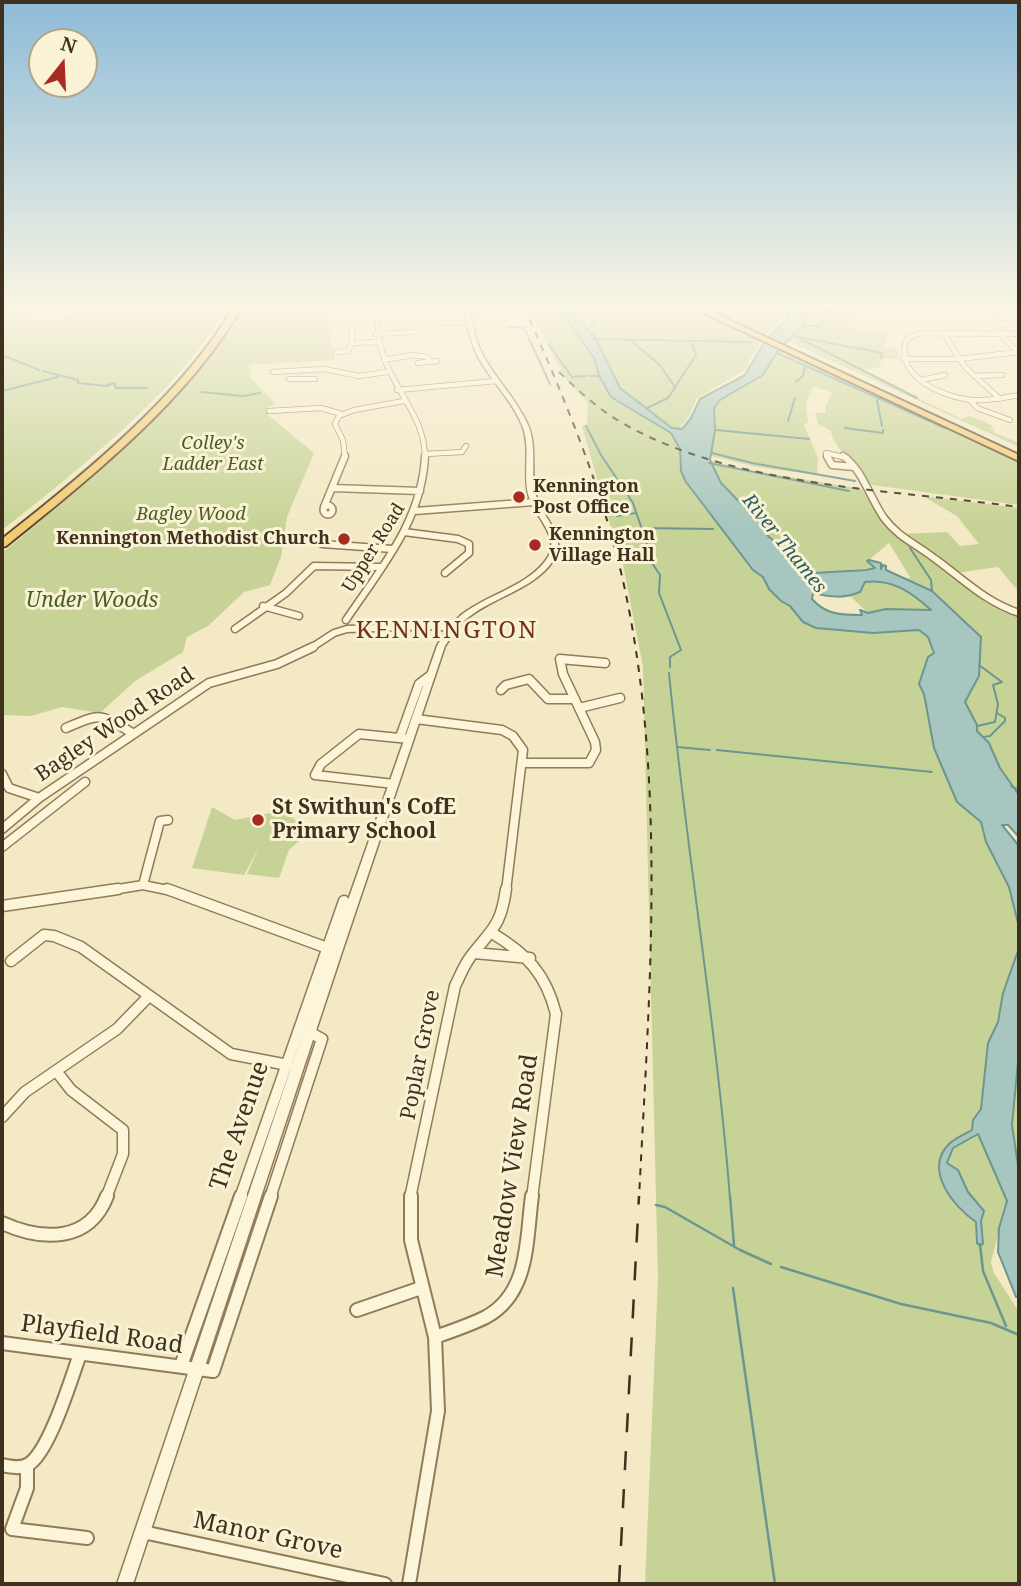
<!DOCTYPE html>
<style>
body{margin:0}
#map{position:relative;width:1021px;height:1586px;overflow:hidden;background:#f3e9c4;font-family:"Noto Serif",serif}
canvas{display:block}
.frame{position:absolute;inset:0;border:4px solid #3f311d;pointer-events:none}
.north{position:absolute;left:28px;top:28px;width:70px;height:70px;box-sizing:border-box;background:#f9f2d5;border:2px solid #afa58b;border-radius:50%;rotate:18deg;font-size:19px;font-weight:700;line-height:28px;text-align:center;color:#3f311d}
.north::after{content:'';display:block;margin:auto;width:24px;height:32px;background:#a72b20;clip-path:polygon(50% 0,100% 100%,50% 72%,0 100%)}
</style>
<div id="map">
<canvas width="1021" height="1586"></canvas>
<div class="frame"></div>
<div class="north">N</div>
</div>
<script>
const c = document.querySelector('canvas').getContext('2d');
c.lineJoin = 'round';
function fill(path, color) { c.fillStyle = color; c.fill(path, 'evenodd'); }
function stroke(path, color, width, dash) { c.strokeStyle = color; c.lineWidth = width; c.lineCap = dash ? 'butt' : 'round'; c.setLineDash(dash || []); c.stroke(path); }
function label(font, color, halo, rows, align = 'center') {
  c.font = font + ' "Noto Serif",serif'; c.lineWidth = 6; c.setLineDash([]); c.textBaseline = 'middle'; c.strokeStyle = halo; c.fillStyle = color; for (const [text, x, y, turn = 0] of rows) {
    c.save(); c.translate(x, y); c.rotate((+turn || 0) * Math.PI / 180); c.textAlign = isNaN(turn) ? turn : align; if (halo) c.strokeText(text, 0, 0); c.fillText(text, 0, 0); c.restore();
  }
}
fill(new Path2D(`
 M2 306H17L37 320 64 318 88 306H225C195 378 65 481 2 530Z
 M243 306H355L325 313 335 360 249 365 251 378 273 401 274 404 268 407V415L314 453 287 517 281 557 270 585 244 592 208 626 187 637 183 652 135 681 100 713 62 707 31 716 2 715V553C92 479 180 406 243 306Z
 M528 306H559L568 325 594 358 599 376 611 397 671 433 680 449 679 459 697 498 753 570 763 577 769 589 790 606 803 622 816 628 865 632 919 630 929 637 934 653 928 657 919 684 924 694 934 748 957 802 981 822 986 842 1009 887 1019 927V948L1003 993 998 1022 988 1043 981 1109 973 1120 1007 1201 991 1262 994 1273 1019 1312V1584H645L658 1278 643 667 623 564 627 562 623 551 618 552 582 426 587 424 588 403 563 376Z
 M569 306H785C778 329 779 327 757 337L762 340 750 359 747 369 697 398 689 416 678 430 673 428 620 388 595 337 576 318Z
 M805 306H857L853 314 855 318H847L846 327 888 333 883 347 897 349 899 359H882L879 368 859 370 962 419 970 416 994 426 990 428 995 430 993 432 1019 443V447L788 341C801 329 805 328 802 310Z
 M779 349 1011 456 1019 462V505L865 484C854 466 836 450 830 430L818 424 815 413H826L825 408 832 393 813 386 806 404 808 422 804 425 818 458 817 475 757 467 711 456 715 430 714 409 720 400 763 375Z
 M710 460 742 469 862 489 888 529 923 551 985 602 1003 612 1019 616V795L1000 768 989 743 983 741 977 731V725L965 701 979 676 965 623 932 591 908 579 910 577 889 543 868 561 875 568 814 573 805 569 766 534 759 522 721 483Z
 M931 497 1019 508V592L998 567 956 573 937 554 905 539 900 534 947 532 960 546 979 544 957 516 926 498Z
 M865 582C893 579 911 592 931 611L886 609 868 613 850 596 860 592Z
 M212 807 235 820 270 813H286L310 831 289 850 279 878 247 874 259 847 244 875 192 868Z
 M1019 1051V1172L1012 1125Z`), '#c7d396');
const water = new Path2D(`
 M554 306H569L575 312 576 318 595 337 620 388 672 428 682 429 691 418 700 399 745 375 765 341 787 319 788 306H805L802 310 805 320 802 327 779 349 763 375 720 400 714 408 715 430 710 460 721 483 759 522 766 534 805 569 814 573 866 570 875 568 867 561 869 560 881 563V569L883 565 886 566V570L932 591 981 637 979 676 965 702 977 725V731L989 743 1000 768 1019 795V837L1008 825H1002L1019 846V1051L1012 1125 1019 1172V1296L1016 1297 998 1252 999 1228 1007 1201 978 1134 953 1148 947 1163 958 1170 968 1192 984 1211 981 1221 983 1244 980 1246 977 1243 976 1222C954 1207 923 1170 949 1144 955 1138 965 1134 972 1130L973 1120 981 1109 988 1043 998 1022 1003 993 1019 948V927L1009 887 986 842 981 822 957 802 934 748 924 694 919 684 928 657 934 653 928 637 919 630 873 633 816 628 803 622 790 606 781 601 769 589 763 577 753 570 686 482 681 471 680 449 671 433 611 397 599 376 594 358 559 309ZM865 582C893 579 911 592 931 610L886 609 868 613 860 610 862 615C842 615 826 615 812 599L813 593C831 597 843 599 860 592Z`);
fill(water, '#a6c6bf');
stroke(water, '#6c968f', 2);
stroke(new Path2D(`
 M587 306 599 311 590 328
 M802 309 829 311
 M803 326H820L828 306
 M507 327 524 328 550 384
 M793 335 917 398
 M799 337 882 353 881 358
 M594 339 751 342
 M631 341 659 364 675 387
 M549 345 572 377 587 376
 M777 353 945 428
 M2 355 39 370
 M43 371 78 380V383L106 386 114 383 116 388H147
 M591 376H601
 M796 382 803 376 805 366
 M2 391 58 377
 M201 392 243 396 260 393
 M877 400 882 426
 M647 408 668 398 696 355 692 344
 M788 421 795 398
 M586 426 601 455 633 503 652 559
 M845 428 883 433V430
 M716 430 809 439
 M712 453 752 463 855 481
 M709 463 849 491
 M617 516 636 513
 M642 528 713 529
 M910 548 931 580 932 591
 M652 563 660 575 659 593 681 650 670 657V667
 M669 673C686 848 716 1022 730 1198
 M977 726 995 722 998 704 993 685 1002 682 979 665
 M984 737 990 736 1005 721V718L997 713
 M677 747 710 750
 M717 750 932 772
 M1011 786 1019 790`), '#6c968f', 2);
stroke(new Path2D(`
 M730 1196 734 1245
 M656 1205 665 1207 740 1250 771 1264
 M980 1244 983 1271 1006 1326
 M781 1267 901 1304 991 1323 1019 1335
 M733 1288 775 1584`), '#6c968f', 2.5);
const minorFar4 = new Path2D(`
 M400 306 378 314C373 378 425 404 425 458
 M936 306V309L971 313
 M441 323H470
 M352 327V343
 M943 333 965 367 1000 399
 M376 334 415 332 420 326
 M1019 334 921 333 907 339C892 376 944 398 974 400 989 401 1004 398 1019 395
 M336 352 348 351 352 343 377 342
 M1018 352 1000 334 995 318H1019
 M903 359H958L1019 352
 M384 360 413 355 427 357 430 362
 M418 363 437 361
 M273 372 324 369 359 376 387 372
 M974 376 1002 375
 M289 379H315
 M921 380 945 375
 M397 390 496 381
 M970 400 977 408 1010 420
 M269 411 321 408 342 414
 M425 454 462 452 466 446
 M345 458 343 440 335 424 339 416 354 410 404 401
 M828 458 826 453 847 458`);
const minorFar3 = new Path2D(`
 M827 456 832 465 854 467
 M843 456C861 467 871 500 884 518 898 537 916 544 934 558 962 578 985 602 1019 613
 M332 488 420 491
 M323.5 510a4.5 4.5 0 1 1 9 0a4.5 4.5 0 1 1-9 0Z
 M324 507 345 456
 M415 511 534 502
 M404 532 458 539 469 544V553L445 573
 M322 544 393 549
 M263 606 299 616
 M346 620C381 568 422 521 425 456
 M235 629 286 593 314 566 381 567
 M311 648 334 633 347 629 437 626 451 629`);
const minorFar2 = new Path2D(`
 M501 690 506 685 529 679 548 699H575
 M579 708 620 698
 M416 719 502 730 513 736 523 750 506 891
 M66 728C101 713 100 713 132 733
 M400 737 419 684 431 675
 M522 763H589L596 750 595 742 563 674 560 659 605 663
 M2 774 9 788 39 798
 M394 784 315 775 321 764 359 734 409 739
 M2 829 39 798 209 683 277 664 313 647
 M2 847 85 782
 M143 885 160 821 168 820
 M106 891 143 885 172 891`);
const minorFar1 = new Path2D(`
 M167 889 330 949
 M2 906 118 889
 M492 933C527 954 546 974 556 1014L532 1198
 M474 953 530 958
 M11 961 44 935 54 936 81 947 231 1054 288 1065
 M57 1072 71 1090 123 1130V1154L106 1198
 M2 1117 25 1092 117 1029 149 996
 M240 1198 344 901
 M270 1198 322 1039 309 1032
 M410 1198 455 986C460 976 464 965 471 956 492 929 501 926 506 889`);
const minor = new Path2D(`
 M2 1223C42 1241 89 1243 107 1196
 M357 1310 421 1288
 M435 1337C452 1331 470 1325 486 1317 530 1293 526 1239 532 1196
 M2 1343 213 1371 271 1196
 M181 1366 241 1196
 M2 1465C11 1467 21 1469 29 1464 50 1450 71 1379 80 1354
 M27 1465V1488L12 1529 87 1538
 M143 1532 385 1584
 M409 1584 438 1411 435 1337 411 1240V1196`);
const tertiary = new Path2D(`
 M463 306H469C473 323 475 342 484 357 497 381 517 400 528 425 538 448 529 475 537 499 544 519 569 539 553 561 532 591 491 597 464 621 456 628 451 637 445 646L343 949 133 1584H117L331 949 437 646C443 635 450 625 460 616 485 595 530 586 548 557 553 549 552 540 548 532 542 519 532 508 528 494 523 471 531 447 522 425 512 400 491 381 478 357 470 342 467 323 463 306Z`);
const trunk = new Path2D(`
 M234 306H242C192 397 86 482 6 546L2 547V539C80 478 185 393 234 306Z
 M689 306H699L1019 455V461Z`);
stroke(minorFar4, '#917b58', 6);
stroke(minorFar3, '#917b58', 9);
stroke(minorFar2, '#917b58', 11);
stroke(minorFar1, '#917b58', 13);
stroke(minor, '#917b58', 16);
stroke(tertiary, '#917b58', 3);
stroke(trunk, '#5e482c', 4);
stroke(minorFar4, '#fcf5d9', 4.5);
stroke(minorFar3, '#fcf5d9', 6);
stroke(minorFar2, '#fcf5d9', 8);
stroke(minorFar1, '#fcf5d9', 10);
stroke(minor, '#fcf5d9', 12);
fill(tertiary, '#fcf5d9');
fill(trunk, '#f2cc72');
stroke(new Path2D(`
 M524 306C564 398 604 491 625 590 667 788 649 997 639 1198
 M559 372C580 392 600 411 626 425 736 487 895 490 1019 507`), '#3f311d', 2, [7, 7]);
stroke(new Path2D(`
 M619 1584 639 1196`), '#3f311d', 2.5, [19, 19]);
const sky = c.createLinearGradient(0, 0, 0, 528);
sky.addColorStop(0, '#8dbbd8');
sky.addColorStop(0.58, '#faf5e4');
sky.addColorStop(1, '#faf5e400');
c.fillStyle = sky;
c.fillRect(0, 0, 1021, 528);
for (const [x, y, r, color] of [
 [519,497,7,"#a72b20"],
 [344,539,7,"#a72b20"],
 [535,545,7,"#a72b20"],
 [258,820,7,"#a72b20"]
]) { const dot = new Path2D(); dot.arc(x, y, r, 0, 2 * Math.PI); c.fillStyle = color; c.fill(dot); stroke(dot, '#f9f2d5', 2.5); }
label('italic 18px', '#495e22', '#f9f2d5', [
 ["Colley's",213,444],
 ["Ladder East",213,465],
 ["Bagley Wood",191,515]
]);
label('bold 18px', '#3f311d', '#f9f2d5', [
 ["Kennington",533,487],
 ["Post Office",533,508],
 ["Kennington",549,535],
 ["Village Hall",549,556],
 ["Kennington Methodist Church",330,539,"right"]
], 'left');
label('18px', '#3f311d', '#f9f2d5', [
 ["Upper Road",374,548,-58]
]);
label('italic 19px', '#2b5f60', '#f9f2d5', [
 ["River Thames",784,544,51]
]);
label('italic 21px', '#495e22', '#f9f2d5', [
 ["Under Woods",92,601]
]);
label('21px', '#3f311d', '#f9f2d5', [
 ["Bagley Wood Road",115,725,-34],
 ["Poplar Grove",421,1055,-79]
]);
label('bold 21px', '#3f311d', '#f9f2d5', [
 ["St Swithun's CofE",272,808],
 ["Primary School",272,832]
], 'left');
c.letterSpacing = '2px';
label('24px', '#713217', '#f9f2d5', [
 ["KENNINGTON",447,631]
]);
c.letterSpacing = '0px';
label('24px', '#3f311d', '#f9f2d5', [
 ["The Avenue",240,1126,-71],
 ["Meadow View Road",513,1166,-81],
 ["Playfield Road",102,1335,8],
 ["Manor Grove",268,1536,12]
]);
</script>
